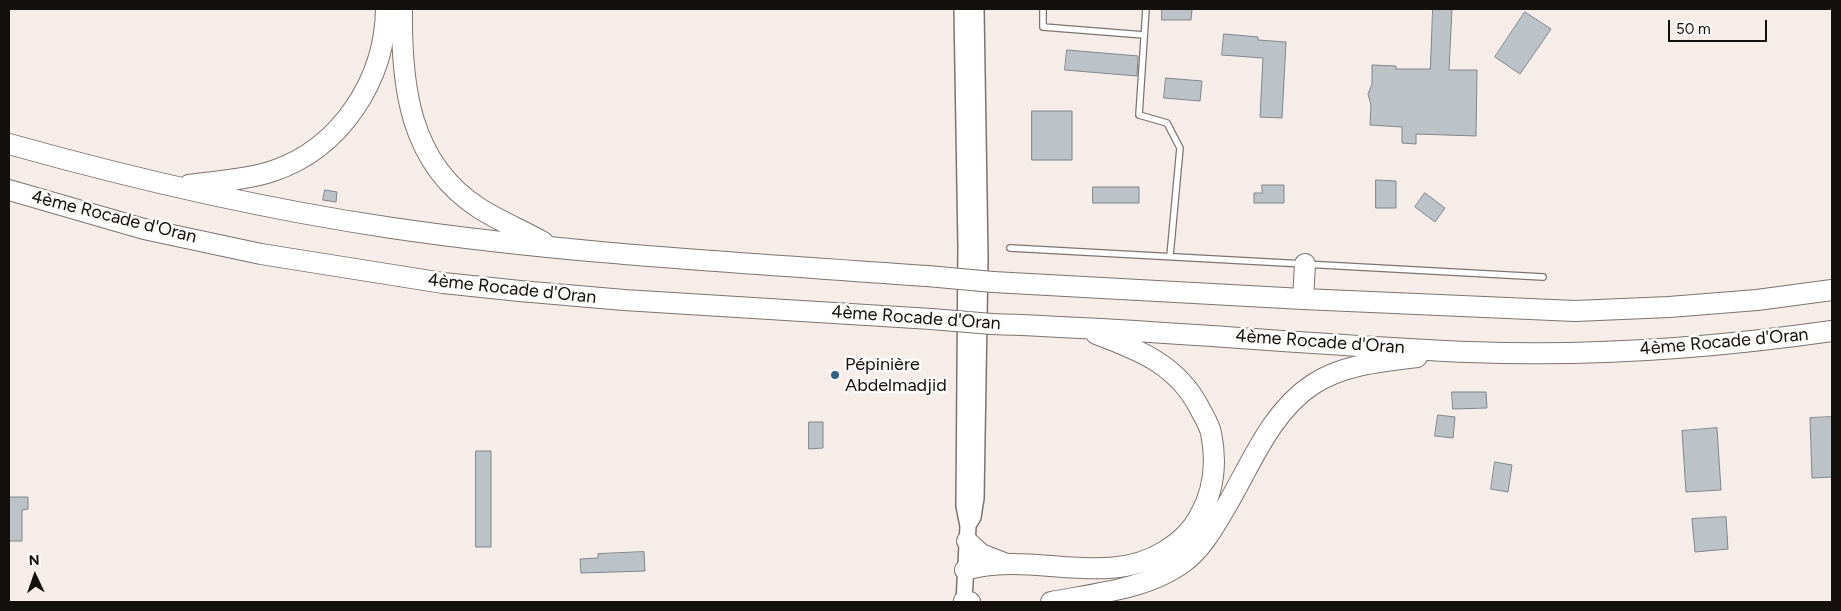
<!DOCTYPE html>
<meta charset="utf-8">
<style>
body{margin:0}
#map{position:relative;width:1841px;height:611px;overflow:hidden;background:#f7ede8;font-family:Figtree,sans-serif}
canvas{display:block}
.frame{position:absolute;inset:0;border:10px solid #120f0d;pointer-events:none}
.north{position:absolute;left:10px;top:551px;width:50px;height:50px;-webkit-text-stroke:4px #fefcfb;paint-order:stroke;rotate:357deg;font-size:14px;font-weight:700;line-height:20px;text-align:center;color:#120f0d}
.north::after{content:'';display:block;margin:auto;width:18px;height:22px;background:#120f0d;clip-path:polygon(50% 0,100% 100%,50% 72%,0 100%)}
.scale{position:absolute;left:1668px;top:20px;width:99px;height:22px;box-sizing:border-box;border:2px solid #120f0d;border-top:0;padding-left:6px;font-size:15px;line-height:18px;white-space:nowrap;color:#120f0d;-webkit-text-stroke:4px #fefcfb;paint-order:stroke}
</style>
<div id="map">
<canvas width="1841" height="611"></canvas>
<div class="frame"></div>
<div class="north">N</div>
<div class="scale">50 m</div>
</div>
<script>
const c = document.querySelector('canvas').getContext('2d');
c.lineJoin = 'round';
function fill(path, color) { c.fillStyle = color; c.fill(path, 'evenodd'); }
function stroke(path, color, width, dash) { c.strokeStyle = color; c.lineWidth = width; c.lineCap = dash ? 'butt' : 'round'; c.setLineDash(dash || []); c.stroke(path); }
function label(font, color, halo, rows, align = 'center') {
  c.font = font + ' Figtree,sans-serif'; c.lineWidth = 5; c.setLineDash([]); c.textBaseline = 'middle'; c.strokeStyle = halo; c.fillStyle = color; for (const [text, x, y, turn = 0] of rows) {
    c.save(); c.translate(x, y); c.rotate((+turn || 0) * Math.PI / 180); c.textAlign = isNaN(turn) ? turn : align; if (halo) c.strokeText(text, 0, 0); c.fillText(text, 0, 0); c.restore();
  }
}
const building = new Path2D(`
 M1162 9H1192L1191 20H1162Z
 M1433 9H1452L1449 70H1477L1476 136 1416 134V144L1402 143V127L1370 125 1371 105 1368 94 1372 84V65L1396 66V69H1430Z
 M1525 12 1551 29 1520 74 1495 57Z
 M1224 34 1258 37V40L1286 42 1282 118 1260 117 1263 58 1222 55Z
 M1067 50 1138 56 1137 76 1065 70Z
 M1166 78 1202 81 1200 101 1164 98Z
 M1032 111H1072V160H1032Z
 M1376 180 1396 181V208H1376Z
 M1262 185H1284V203H1254V193H1262Z
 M1093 187H1139V203H1093Z
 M325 190 337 192 336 202 323 200Z
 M1425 193 1445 208 1435 222 1415 207Z
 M1452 392H1486L1487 408 1453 409Z
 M1438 415 1455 417 1453 438 1435 436Z
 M1832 417V477L1812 478 1810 418Z
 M809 422H823V448L809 449Z
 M1717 428 1721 490 1686 492 1682 431Z
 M476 451H491V547H476Z
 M1495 462 1512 465 1508 492 1491 489Z
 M9 497H28V509L22 510V541H9Z
 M1726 517 1728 549 1695 552 1692 519Z
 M644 552 645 571 581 573 580 559 598 558V554Z`);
fill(building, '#bbc3c9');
stroke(building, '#7e868b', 1);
const service = new Path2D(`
 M1043 9V27L1144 35
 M1146 9 1139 115 1167 123 1180 148 1170 256
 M1010 248 1543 277`);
const secondary = new Path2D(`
 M962 9 966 247 964 506 968 526 964 602
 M968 525 973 517 976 498 980 258 976 9`);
const motorway = new Path2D(`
 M402 9C401 85 409 163 479 208 499 221 522 230 543 242
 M9 144C134 179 263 209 392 228 569 254 748 263 927 276
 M189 185C217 181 246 180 273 171 341 148 385 80 386 9
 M9 190 144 229 261 254 443 283 520 291 624 300 931 319
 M993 282 1303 299 1575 311 1669 307 1757 300 1832 290
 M1303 299 1305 264
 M992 324C1151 329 1310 345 1469 352 1590 357 1712 348 1832 331
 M967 541 981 554 1004 563
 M965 570C1032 550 1104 589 1165 551 1180 542 1191 532 1199 517 1214 491 1217 462 1211 433 1209 424 1204 417 1200 409 1178 365 1139 350 1096 334
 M964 601 970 602
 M1051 602C1094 594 1148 589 1184 562 1203 548 1215 525 1227 505 1251 464 1271 412 1312 385 1341 365 1382 361 1417 357`);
stroke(service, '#7c736f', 8);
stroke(secondary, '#7c736f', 18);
stroke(motorway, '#7c736f', 22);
stroke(service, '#fff', 5.5);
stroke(secondary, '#fff', 15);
stroke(motorway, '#fff', 20);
const motorwayBridge = new Path2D(`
 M927 276 993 282
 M931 319 992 324`);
stroke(motorwayBridge, '#7c736f', 22, []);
stroke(motorwayBridge, '#fff', 20);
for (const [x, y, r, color] of [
 [835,375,5,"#31607f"]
]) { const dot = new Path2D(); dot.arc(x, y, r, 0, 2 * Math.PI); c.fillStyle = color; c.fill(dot); stroke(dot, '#fefcfb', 2); }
label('18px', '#120f0d', '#fefcfb', [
 ["4ème Rocade d'Oran",114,217,14],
 ["4ème Rocade d'Oran",512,289,6],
 ["4ème Rocade d'Oran",916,318,4],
 ["4ème Rocade d'Oran",1320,342,4],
 ["4ème Rocade d'Oran",1724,342,-5]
]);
label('18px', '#120f0d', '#fefcfb', [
 ["Pépinière",845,365],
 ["Abdelmadjid",845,386]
], 'left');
</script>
